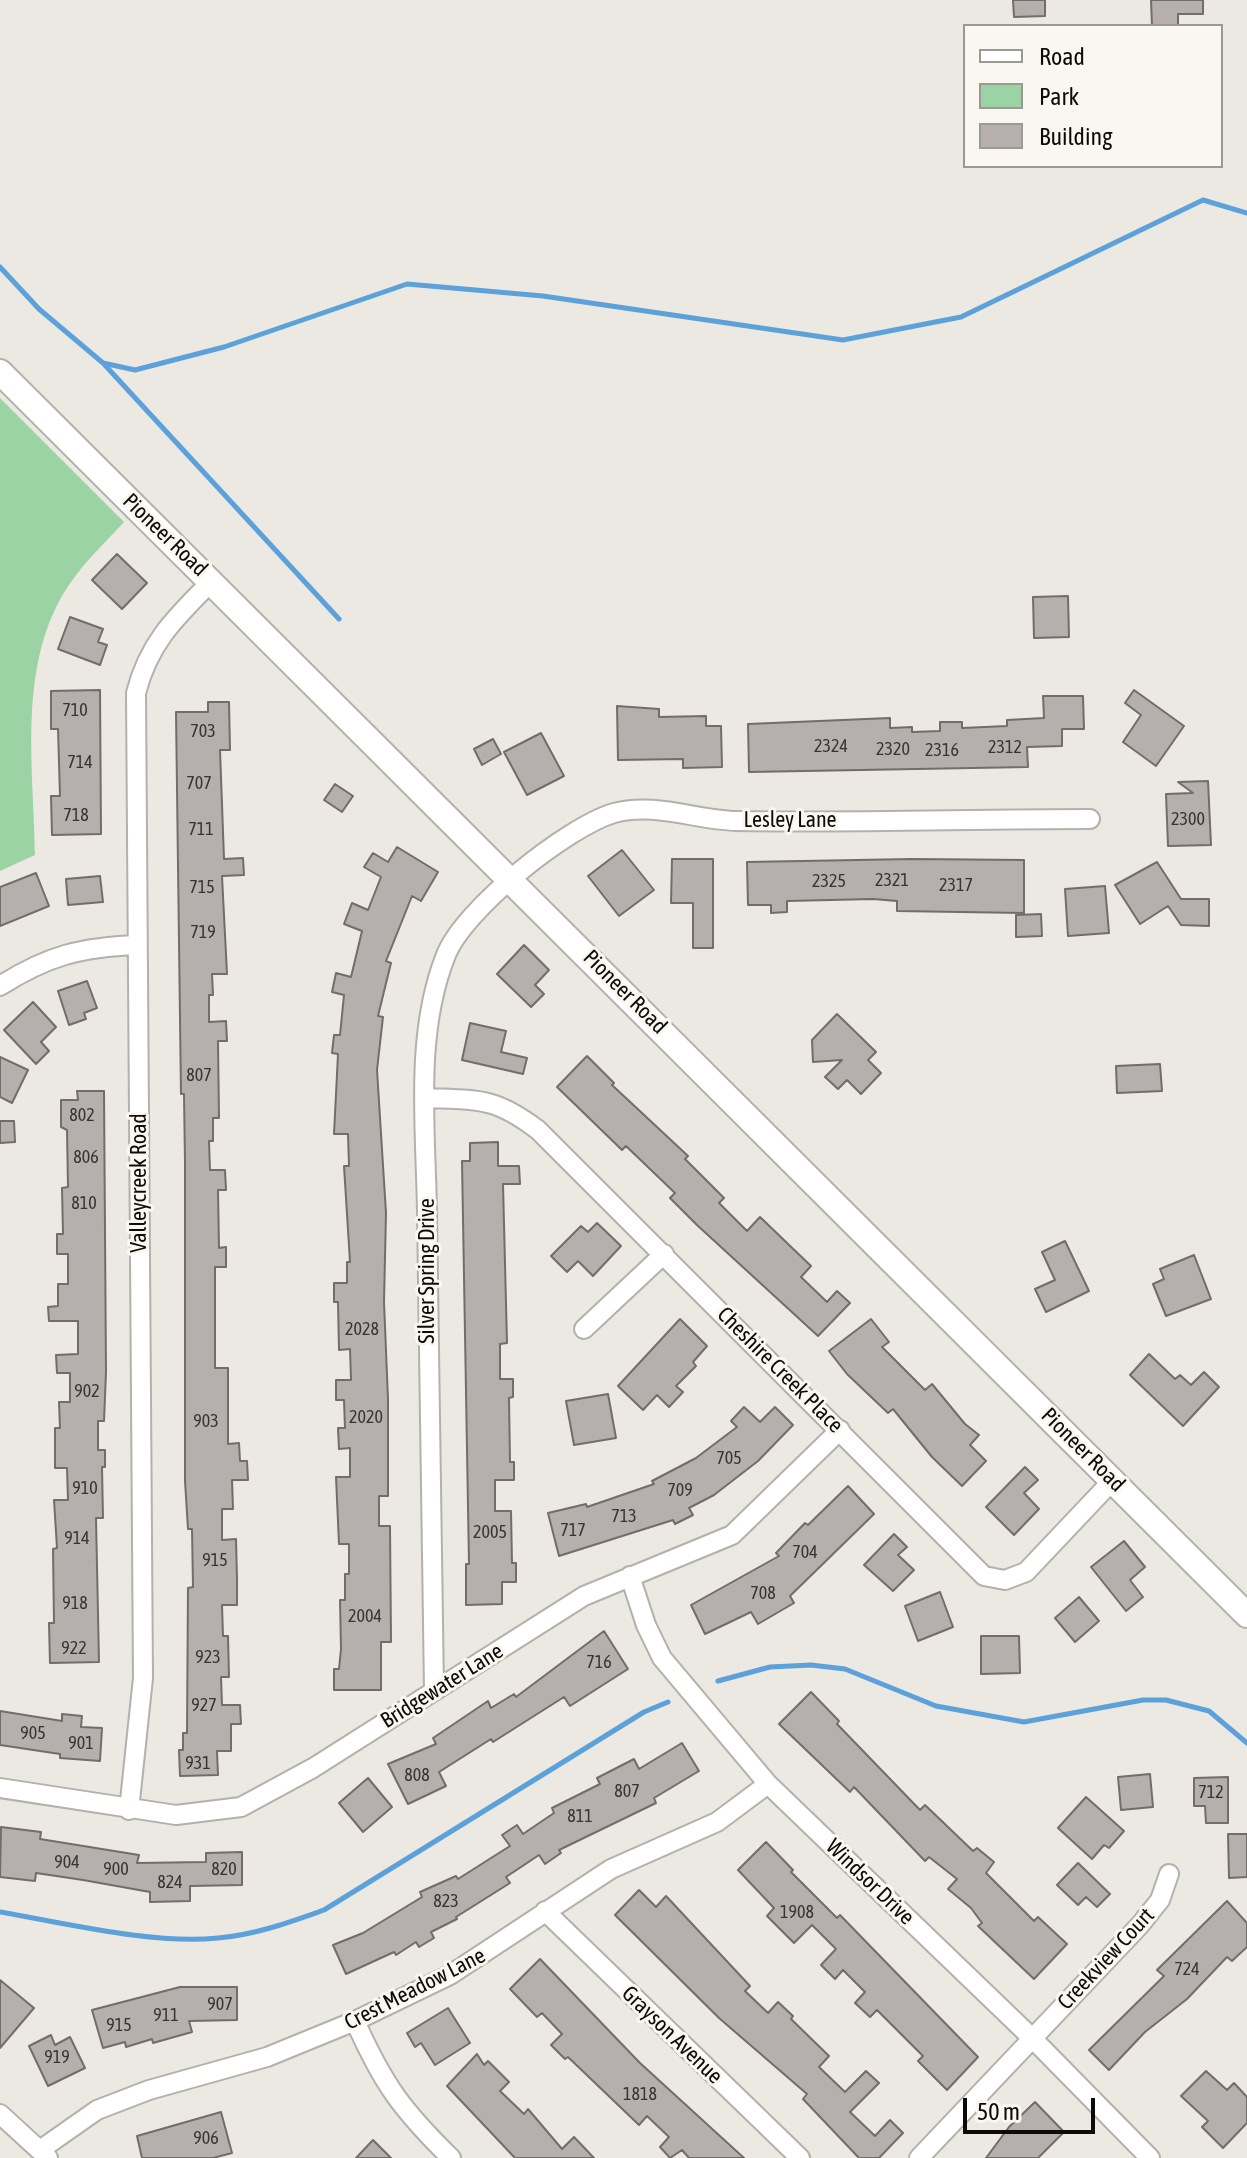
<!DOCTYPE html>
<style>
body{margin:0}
#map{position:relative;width:1247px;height:2158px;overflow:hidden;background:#ebe9e2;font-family:"Asap Condensed",sans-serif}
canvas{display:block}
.legend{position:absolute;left:963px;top:24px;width:260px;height:144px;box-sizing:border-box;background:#f9f7f0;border:2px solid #9a9994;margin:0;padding:10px 14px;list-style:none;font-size:24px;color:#0c0b09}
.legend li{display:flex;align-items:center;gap:16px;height:40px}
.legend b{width:40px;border:2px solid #9a9994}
.scale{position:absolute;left:963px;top:2098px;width:132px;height:36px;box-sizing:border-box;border:4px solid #0c0b09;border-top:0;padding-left:10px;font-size:24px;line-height:28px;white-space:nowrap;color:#0c0b09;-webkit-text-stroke:6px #f9f7f0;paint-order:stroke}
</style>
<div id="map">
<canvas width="1247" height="2158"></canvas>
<ul class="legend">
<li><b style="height:10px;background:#fff"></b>Road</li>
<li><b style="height:22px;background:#9cd3a4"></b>Park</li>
<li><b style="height:22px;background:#b7afad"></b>Building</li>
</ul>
<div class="scale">50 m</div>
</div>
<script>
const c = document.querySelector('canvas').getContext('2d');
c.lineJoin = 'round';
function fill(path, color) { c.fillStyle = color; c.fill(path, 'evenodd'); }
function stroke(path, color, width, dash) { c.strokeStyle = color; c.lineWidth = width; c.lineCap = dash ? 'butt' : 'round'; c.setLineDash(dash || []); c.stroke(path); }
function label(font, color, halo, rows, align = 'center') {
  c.font = font + ' "Asap Condensed",sans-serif'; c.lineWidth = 6; c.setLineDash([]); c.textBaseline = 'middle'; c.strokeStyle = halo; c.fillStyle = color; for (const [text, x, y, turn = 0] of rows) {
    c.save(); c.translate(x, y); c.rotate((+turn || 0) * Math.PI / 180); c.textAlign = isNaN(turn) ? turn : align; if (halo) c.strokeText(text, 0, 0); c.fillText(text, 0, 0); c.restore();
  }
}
fill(new Path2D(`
 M0 398 124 522C102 546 78 568 62 596 18 673 34 770 35 855L0 871Z`), '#9cd3a4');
stroke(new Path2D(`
 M0 267 39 309 103 363 339 619
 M103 363 135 370 224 347 407 284 543 296 843 340 961 317 1203 200 1247 213
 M718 1681 770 1667 811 1665 845 1669 936 1706 1024 1722 1143 1700H1166L1209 1711 1247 1743
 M0 1912C64 1923 155 1945 218 1938 255 1935 290 1922 324 1910L644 1712 668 1702`), '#5da1db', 5);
const building = new Path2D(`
 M1013 0H1045V16L1014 17Z
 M1151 0H1203V14H1178V26H1152Z
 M117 554 147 583 122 609 92 580Z
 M1068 596 1069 637 1034 638 1033 597Z
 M70 617 103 629 98 642 107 645 100 665 58 649Z
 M100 690 101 834 52 835 51 796H60L58 729H51V691Z
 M1134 690 1184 726 1156 766 1123 742 1141 715 1125 703Z
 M1043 696H1083L1084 729H1062V746L1027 747 1028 767 749 772 748 724 890 718V728L912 727V732L940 731V722H962V728L1007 726V720L1044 718Z
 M208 702H229L230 750H220L224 859 243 858 244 875 222 876 227 974H212L213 995H209V1022L226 1021 227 1041H218L219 1118H213V1141H209L210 1170H225L226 1190H218L219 1248 226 1247V1267H215V1368H228V1444L239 1443 240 1461H247L248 1480H232L233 1509H222V1540L236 1539 237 1579V1605H222L223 1636H228L229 1677H221L222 1705H240L241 1724H231V1751H217L218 1775 180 1776 179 1750H183V1733H187L188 1588 193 1587 192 1529H188L185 1481V1163L184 1094H181L176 712H208Z
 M617 706 659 709V717L706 716V726H721L722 767 683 768V759L618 760Z
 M541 733 564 776 527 795 504 752Z
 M493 739 501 754 482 765 474 749Z
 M1208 781 1211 845 1168 846 1166 794 1193 793 1178 782Z
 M335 784 353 796 342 812 324 800Z
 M397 847 438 872 421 901 412 896 386 961 391 963 378 1016 383 1017 377 1070 386 1213 384 1302 388 1399V1496H379V1526H390L391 1642H381V1690H334V1669H339L341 1649 340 1600H345V1574H349V1544H339L336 1477H350V1448L339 1449 338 1428H345L344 1400H336V1380H351L350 1349 339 1350 338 1302H334V1283H347V1262H350L344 1166H349L348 1134H334L338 1054 332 1053 334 1035H340L344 995 332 992 336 973 351 977 362 931 344 924 352 903 368 910 381 877 364 867 373 853 388 862Z
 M622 850 654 890 619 916 588 876Z
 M672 859H713V948H693V903H671Z
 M912 859 1024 860V913L897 911V901L873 899 787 901V912L771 913V905H748L747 862Z
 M1157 862 1181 899H1209V926L1181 925 1168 906 1140 924 1115 885Z
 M36 873 49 906 0 926V887Z
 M100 876 103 902 68 905 66 879Z
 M1105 886 1109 933 1068 936 1065 889Z
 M1041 914 1042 936 1016 937V915Z
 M524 945 549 970 535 985 544 994 531 1007 497 974Z
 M87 981 97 1008 84 1013 86 1019 69 1025 58 991Z
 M33 1002 56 1027 41 1042 49 1051 36 1064 4 1030Z
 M837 1014 876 1052 868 1060 881 1073 861 1094 847 1080 838 1089 825 1077 842 1060 813 1062 812 1040Z
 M470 1023 506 1031 501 1052 527 1058 523 1074 462 1060Z
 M587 1056 614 1083 612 1085 688 1156 685 1159 724 1198 719 1203 747 1231 760 1217 811 1266 801 1277 827 1302 837 1291 850 1303 818 1336 697 1225 670 1198 675 1193 626 1146 622 1150 557 1087Z
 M0 1057 28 1070 12 1103 0 1097Z
 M1160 1064 1162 1091 1117 1093 1116 1066Z
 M77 1091H104L106 1372 104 1421H98V1450H105V1467H102L103 1518H96L99 1662 50 1663 49 1623H54L53 1549 57 1548 54 1500H68L67 1468H55V1428H60L59 1402H70V1373H57L56 1355 78 1354V1321H49L48 1307 58 1306V1284H68V1254H57V1234H63L62 1188 68 1187 67 1130 61 1127V1100H78Z
 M0 1121H14L15 1142 0 1143Z
 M498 1142V1166H519L520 1184H503L507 1343 500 1344V1379H513V1397L509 1398 510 1462H514V1480H495V1511H511L512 1563H516V1582H502V1604L466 1605V1564H469L462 1161H470V1143Z
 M597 1223 621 1246 593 1276 578 1261 567 1272 551 1256 581 1226 588 1232Z
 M1065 1241 1089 1291 1046 1312 1035 1289 1055 1280 1042 1252Z
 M1194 1255 1211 1299 1166 1316 1153 1284 1164 1279 1160 1269Z
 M680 1319 707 1346 693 1362 696 1366 676 1386 683 1392 669 1407 657 1395 643 1410 618 1386Z
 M871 1319 889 1342 882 1347 925 1390 932 1384 965 1424 979 1435 970 1445 986 1461 962 1486 932 1457 893 1409 888 1413 847 1374 829 1351Z
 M1149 1354 1175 1379 1180 1375 1191 1385 1204 1372 1219 1387 1183 1426 1130 1375Z
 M608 1394 616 1438 574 1445 566 1401Z
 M744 1407 760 1422 775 1407 793 1425 758 1461 714 1495 689 1508 693 1515 675 1524 673 1520 559 1556 548 1513 586 1504 587 1507 654 1484 652 1481 696 1458 737 1427 731 1421Z
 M1025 1467 1038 1480 1024 1493 1039 1509 1014 1535 986 1507Z
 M848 1486 874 1514 790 1596 794 1603 758 1624 751 1612 705 1634 691 1605 779 1556 776 1553 805 1523 808 1525Z
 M894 1534 907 1547 898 1555 914 1570 893 1591 864 1565Z
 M1124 1541 1145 1567 1130 1580 1143 1597 1126 1611 1091 1567Z
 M940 1592 953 1627 918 1641 905 1606Z
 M1079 1597 1099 1621 1075 1642 1055 1618Z
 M604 1631 628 1669 570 1706 564 1697 493 1742 491 1739 439 1772 446 1786 408 1804 388 1764 436 1744 433 1738 488 1701 491 1708 514 1694 516 1697Z
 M981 1636H1019L1020 1673 981 1674Z
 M811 1692 839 1721 837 1724 920 1810 925 1805 973 1851 977 1848 994 1862 986 1873 1034 1921 1038 1917 1067 1944 1034 1979 978 1926 982 1923 971 1908 948 1889 957 1879 929 1857 925 1861 854 1787 850 1792 779 1724Z
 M0 1711 62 1721V1714L82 1716 81 1727 102 1728 100 1761 60 1758V1754L0 1745Z
 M682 1743 699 1771 654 1798 656 1803 559 1850 561 1853 545 1864 539 1855 506 1877 510 1883 456 1917 457 1919 431 1932 434 1938 419 1947 416 1942 396 1955 394 1952 346 1974 333 1945 363 1933 422 1897 420 1892 456 1876 458 1879 510 1846 502 1835 517 1825 523 1834 554 1813 552 1808 600 1784 597 1778 634 1759 639 1769Z
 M1150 1774 1153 1807 1121 1810 1118 1777Z
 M1228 1777V1823H1206L1205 1806H1194V1778Z
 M368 1778 392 1807 363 1832 339 1803Z
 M1086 1797 1124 1831 1109 1848 1104 1845 1092 1859 1058 1828Z
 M1 1827 41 1832 40 1839 139 1855 137 1863 206 1862V1853L242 1852V1885L190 1886V1901L150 1902V1892L83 1880 36 1873 35 1881 0 1877Z
 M1228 1834H1247V1877L1229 1878Z
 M766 1842 793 1870 791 1872 837 1918 840 1915 978 2057 947 2090 918 2061 923 2056 877 2010 870 2017 855 2003 865 1992 843 1970 835 1979 821 1965 836 1949 812 1925 794 1943 767 1916 774 1908 738 1870Z
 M1078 1863 1110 1894 1097 1907 1086 1897 1078 1905 1057 1885Z
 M639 1890 656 1907 666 1896 750 1986 745 1991 768 2013 778 2002 793 2016 791 2019 829 2056 819 2067 845 2092 866 2071 879 2083 850 2112 875 2136 890 2120 903 2133 879 2158H859L803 2099 807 2094 719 2018 615 1915Z
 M1227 1901 1247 1923V1947L1232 1961 1227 1957 1187 1999 1145 2032 1109 2070 1089 2050 1164 1976 1157 1970Z
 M540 1959 640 2063 744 2158H689L682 2150 670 2158 660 2147 669 2137 647 2116 639 2125 568 2057 565 2059 551 2045 562 2034 542 2013 537 2017 510 1989Z
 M0 1980 34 2008 0 2048Z
 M180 1987H237V2020L189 2021 192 2032 153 2043 152 2039 126 2047 125 2042 103 2048 92 2010Z
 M448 2008 470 2043 435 2065 421 2043 415 2047 407 2033Z
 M51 2035 55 2045 70 2037 85 2068 48 2086 29 2046Z
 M477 2054 484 2065 488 2061 509 2082 500 2091 524 2114 528 2109 562 2149 574 2137 594 2158H515L447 2086Z
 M1206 2071 1227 2090 1234 2083 1247 2097V2123L1223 2148 1202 2127 1208 2121 1181 2096Z
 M1035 2102 1064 2132 1038 2158H986L1009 2127Z
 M221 2112 232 2153 213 2158H142L137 2136Z
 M373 2140 391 2158H356Z`);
fill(building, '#b7afad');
stroke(building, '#736c69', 2);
const minor = new Path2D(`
 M0 986C47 956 81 947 137 945
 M426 1098C478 1100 495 1097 538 1130L984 1576 1005 1580 1026 1572 1113 1480
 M584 1329 664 1254
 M630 1576 646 1625 662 1658 768 1784 1032 2038 1150 2158
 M434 1690C431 1531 428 1372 427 1213 426 1130 414 1034 446 955 464 909 567 827 614 813 654 802 696 820 736 821 854 823 972 819 1090 819
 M0 1788 176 1815 241 1807 313 1768 584 1596 732 1535 840 1430
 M129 1810 143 1678 136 693C149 642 176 617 212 581
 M545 1911 800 2158
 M355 2021C383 2084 402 2110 451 2158
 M0 2114 48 2158
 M40 2150 97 2110 149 2090 267 2057 355 2021 450 1975 611 1869 717 1822 768 1784
 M919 2158 1140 1925 1160 1900 1169 1874`);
const secondary = new Path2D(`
 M0 372 1247 1615`);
stroke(minor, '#b3b1ab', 22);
stroke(secondary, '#b3b1ab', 28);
stroke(minor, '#fff', 18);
stroke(secondary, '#fff', 24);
label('18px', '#373432', null, [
 ["710",75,710],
 ["703",203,731],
 ["2324",831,746],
 ["2312",1005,747],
 ["2320",893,749],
 ["2316",942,750],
 ["714",80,762],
 ["707",199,783],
 ["718",76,815],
 ["2300",1188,819],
 ["711",201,829],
 ["2321",892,880],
 ["2325",829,881],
 ["2317",956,885],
 ["715",202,887],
 ["719",203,932],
 ["807",199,1075],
 ["802",82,1115],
 ["806",86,1157],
 ["810",84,1203],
 ["2028",362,1329],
 ["902",87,1391],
 ["2020",366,1417],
 ["903",206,1421],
 ["705",729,1458],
 ["910",85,1488],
 ["709",680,1490],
 ["713",624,1516],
 ["717",573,1530],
 ["2005",490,1532],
 ["914",77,1538],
 ["704",805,1552],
 ["915",215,1560],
 ["708",763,1593],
 ["918",75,1603],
 ["2004",365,1616],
 ["922",74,1648],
 ["923",208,1657],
 ["716",599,1662],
 ["927",204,1705],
 ["905",33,1733],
 ["901",81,1743],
 ["931",198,1763],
 ["808",417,1775],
 ["807",627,1791],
 ["712",1211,1792],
 ["811",580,1816],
 ["904",67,1862],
 ["900",116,1869],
 ["820",224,1869],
 ["824",170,1882],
 ["823",446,1901],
 ["1908",797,1912],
 ["724",1187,1969],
 ["907",220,2004],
 ["911",166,2015],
 ["915",119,2025],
 ["919",57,2057],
 ["1818",640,2094],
 ["906",206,2138]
]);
label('22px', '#0c0b09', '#f9f7f0', [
 ["Pioneer Road",165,535,44],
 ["Lesley Lane",790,820],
 ["Pioneer Road",625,992,45],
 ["Valleycreek Road",139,1183,-90],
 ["Silver Spring Drive",427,1271,-90],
 ["Cheshire Creek Place",780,1370,45],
 ["Pioneer Road",1083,1450,45],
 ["Bridgewater Lane",442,1686,-32],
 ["Windsor Drive",870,1882,44],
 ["Creekview Court",1106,1959,-47],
 ["Crest Meadow Lane",415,1989,-27],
 ["Grayson Avenue",672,2035,44]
]);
</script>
